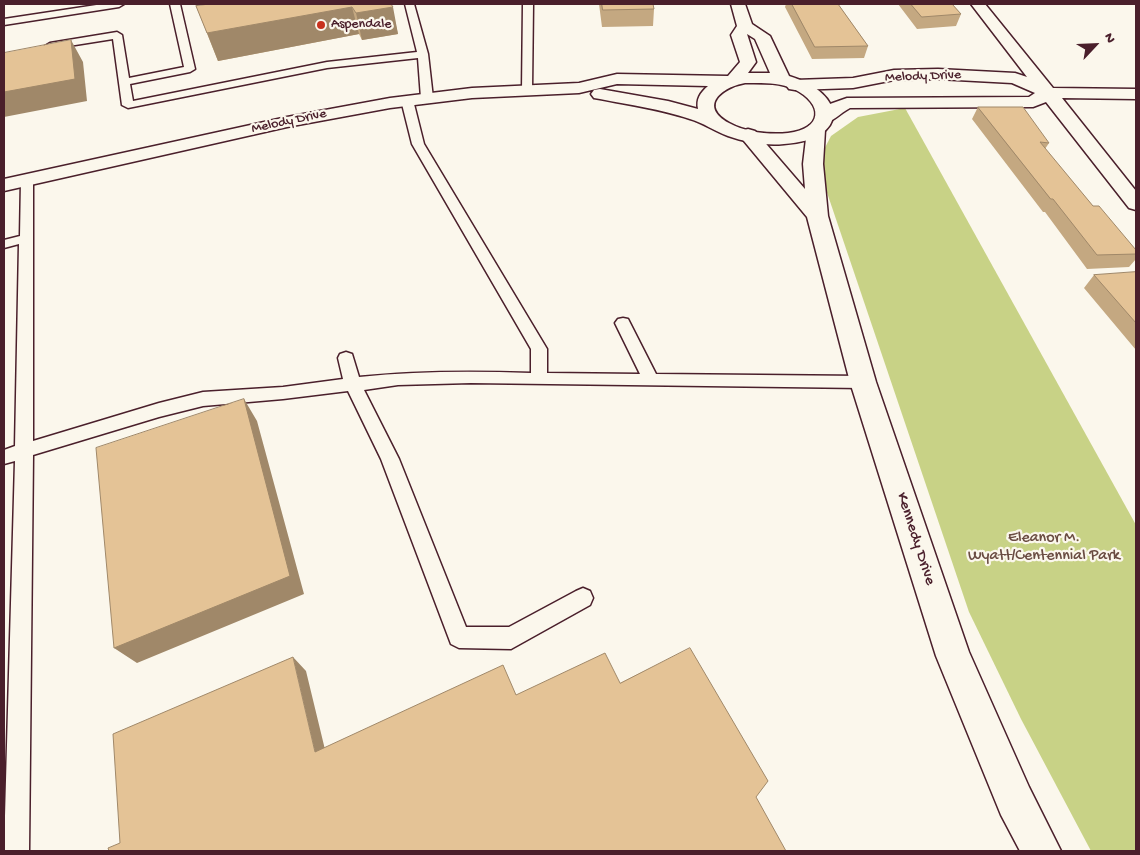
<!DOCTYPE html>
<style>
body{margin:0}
#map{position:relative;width:1140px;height:855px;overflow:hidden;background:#fbf7ec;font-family:"Gochi Hand",sans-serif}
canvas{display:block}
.frame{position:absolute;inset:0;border:5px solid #4a1f2b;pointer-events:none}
.north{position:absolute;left:1070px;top:20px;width:50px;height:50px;-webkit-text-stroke:4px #fbf7ec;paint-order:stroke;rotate:65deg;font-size:14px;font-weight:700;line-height:20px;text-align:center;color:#4a1f2b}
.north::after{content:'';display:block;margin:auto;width:18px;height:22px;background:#4a1f2b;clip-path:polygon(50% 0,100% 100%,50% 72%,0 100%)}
</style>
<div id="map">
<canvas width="1140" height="855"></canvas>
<div class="frame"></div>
<div class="north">N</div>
</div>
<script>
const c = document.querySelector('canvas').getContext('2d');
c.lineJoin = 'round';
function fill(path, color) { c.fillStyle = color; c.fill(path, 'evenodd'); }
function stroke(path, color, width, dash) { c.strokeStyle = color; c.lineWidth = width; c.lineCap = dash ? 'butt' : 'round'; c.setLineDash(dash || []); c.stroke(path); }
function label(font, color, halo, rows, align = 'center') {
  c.font = font + ' "Gochi Hand",sans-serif'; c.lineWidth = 4.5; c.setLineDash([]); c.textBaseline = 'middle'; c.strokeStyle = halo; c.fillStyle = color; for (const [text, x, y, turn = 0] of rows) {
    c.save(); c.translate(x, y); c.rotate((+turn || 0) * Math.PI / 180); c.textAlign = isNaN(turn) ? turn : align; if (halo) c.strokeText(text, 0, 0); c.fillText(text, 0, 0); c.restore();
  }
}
fill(new Path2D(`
 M905 108 1136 525V851H1091L1021 719 969 612 817 163 831 136 858 117Z`), '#c8d286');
const service = new Path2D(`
 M103 4H124L119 7 4 25V19Z
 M170 4H180L195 69 190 72 130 84 133 101 327 62 417 52 405 4H414L428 54 433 98 427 101 421 98 418 58 327 68 128 108 122 105 113 39 50 49 45 46 50 43 117 32 122 35 129 78 184 67Z
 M523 4H533L532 90 527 93 522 90Z
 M407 97 413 100 424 144 547 349V373L640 374 615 323 618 319 623 318 628 319 656 374 863 376 869 378 871 382 869 386 863 388 471 383 398 385 364 390 399 459 466 627H509L576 591 583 588 590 591 593 598 590 605 511 649 459 648 451 644 381 459 348 391 283 399 203 406 159 417 33 455 29 851H4L15 461 4 464V450L15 446 19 244 4 248V240L20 236 21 180 27 176 33 180V441L159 403 203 392 283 387 343 379 338 358 340 354 346 352 352 354 359 377C416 371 473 371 531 373V349L412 144 401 100Z`);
const minor = new Path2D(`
 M971 4H985L1053 88 1136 89V99L1062 98 1136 191V210L1129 208 1046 102 1033 107 850 108C838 114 832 125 819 122L816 118 830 104 847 98 1029 97 1035 93 1012 83 938 79 894 80 853 88 795 90 789 89 786 85 789 81 795 80 853 78 894 70 938 69 1015 73 1027 77Z
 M816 124 823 126 825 130 823 164 828 216 876 382 969 652 1029 787 1061 851H1020L1001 815 936 656 850 382 807 217 739 135 741 131 748 129 755 131 805 189 803 164 807 130 809 126Z`);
const tertiary = new Path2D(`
 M731 4H745L752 24 770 36 789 76C848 94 849 140 784 144 766 146 745 142 728 136 714 131 704 123 690 119 660 109 630 105 600 99L594 98 591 94 594 90 600 89 668 101 698 109C696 99 700 93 708 86L617 84 579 93 472 98 390 108 287 127 4 191V179L287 117 390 98 472 88 579 83 617 74 728 76 740 62 731 35 737 26ZM747 34 755 39 770 73H748L756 62ZM745 83C762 83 778 82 794 89 824 104 823 129 788 133 769 135 745 132 729 123 698 106 722 87 745 83Z`);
stroke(service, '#4a1f2b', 3);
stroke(minor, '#4a1f2b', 3);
stroke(tertiary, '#4a1f2b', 3);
fill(service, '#fbf7ec');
fill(minor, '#fbf7ec');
fill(tertiary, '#fbf7ec');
fill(new Path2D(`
 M391 4 398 34 362 40 359 34 218 61 196 6Z
 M599 4H653L654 9 653 26 602 27Z
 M786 4H838L868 46 864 58 812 59 785 7Z
 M898 4H952L961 14 956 26 917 29Z
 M978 107 1049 143 1045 149 1093 206 1136 250V259L1129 267 1087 269 1045 212H1043L972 119Z
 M1136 272V350L1084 288 1094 275Z`), '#c4a881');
fill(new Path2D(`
 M352 7 359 34 218 61 207 33Z
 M393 7 398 34 362 40 356 13Z
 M71 40 83 62 87 101 4 117V92Z
 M244 399 257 421 304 594 137 663 114 648Z
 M293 657 306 671 328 762 315 752Z`), '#a08869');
const building = new Path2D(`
 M210 4H391L393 7 356 13 352 7 207 33 196 6Z
 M602 4H653L654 9 603 10Z
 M792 4H838L868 46 815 47Z
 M911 4H952L961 14 922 17Z
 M71 40 75 79 4 92V53Z
 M978 107H1023L1049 143 1040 142 1093 206H1099L1136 250V254L1097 255 1053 199H1051Z
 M1136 272V323L1094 275Z
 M244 399 290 576 114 648 96 448Z
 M690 648 768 781 756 797 786 851H109L108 848 120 843 113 734 293 657 315 752 503 665 516 695 605 653 620 683Z`);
fill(building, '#e4c396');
stroke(building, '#a08869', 1);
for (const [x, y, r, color] of [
 [321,25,5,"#c8321e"]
]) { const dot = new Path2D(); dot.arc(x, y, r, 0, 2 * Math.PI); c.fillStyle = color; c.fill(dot); stroke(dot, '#fbf7ec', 2); }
label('14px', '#4a1f2b', '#fbf7ec', [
 ["Aspendale",331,25]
], 'left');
label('14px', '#4a1f2b', '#fbf7ec', [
 ["Melody Drive",923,77,-2],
 ["Melody Drive",289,122,-12]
]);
label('16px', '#4a1f2b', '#fbf7ec', [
 ["Kennedy Drive",915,539,72]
]);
label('16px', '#6a4c42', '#fbf7ec', [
 ["Eleanor M.",1044,539],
 ["Wyatt/Centennial Park",1044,557]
]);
</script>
